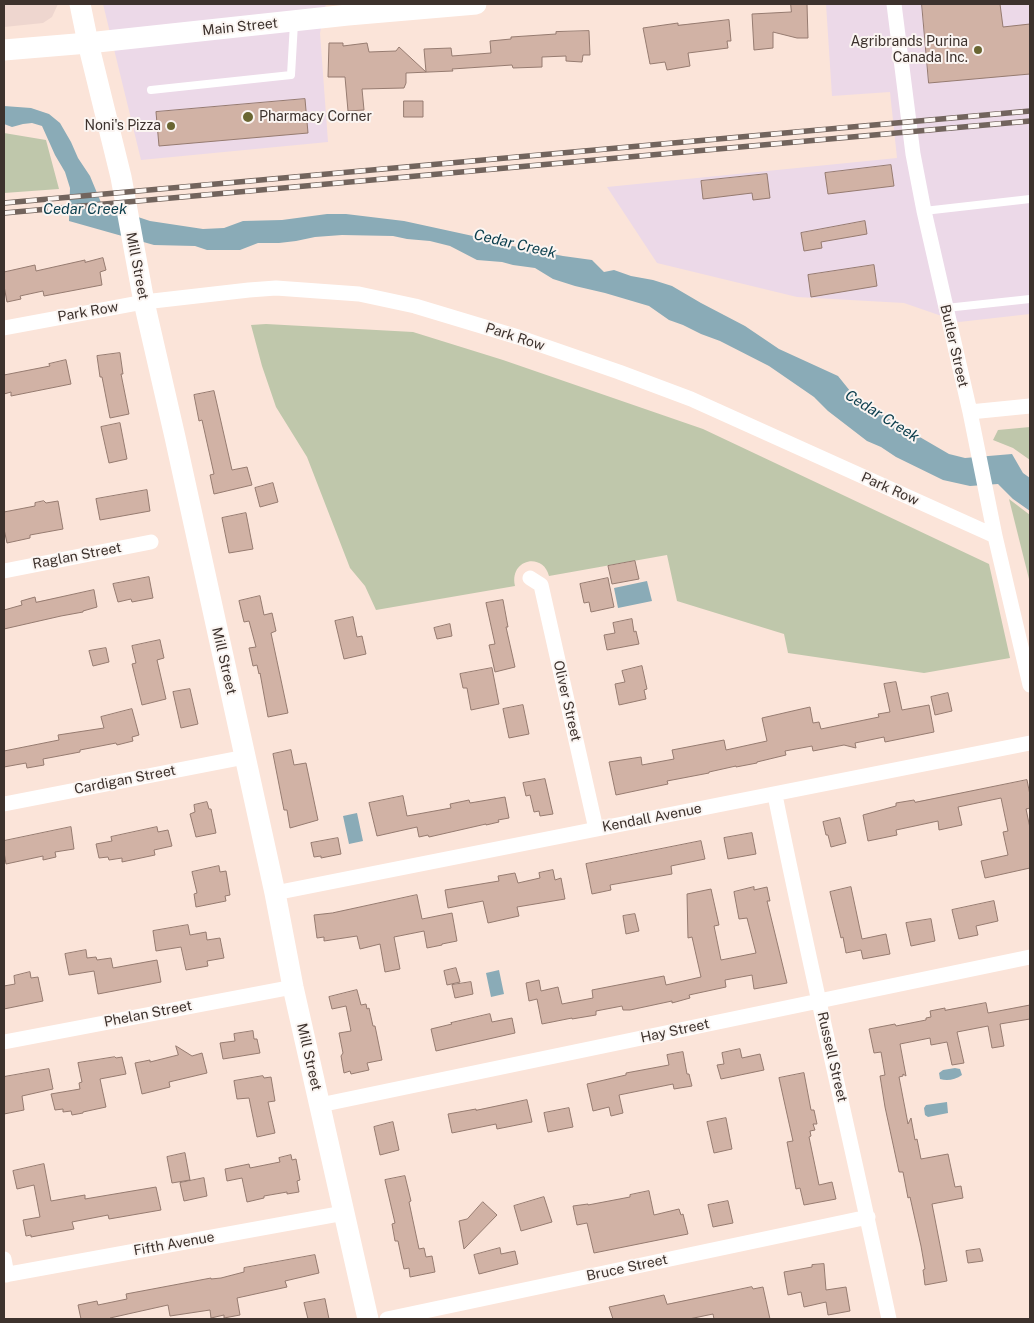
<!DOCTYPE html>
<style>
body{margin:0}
#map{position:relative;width:1034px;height:1323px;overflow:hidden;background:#fbe4d9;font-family:"Public Sans",sans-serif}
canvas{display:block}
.frame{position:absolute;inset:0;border:5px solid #3d322d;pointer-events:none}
</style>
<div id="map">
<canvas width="1034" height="1323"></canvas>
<div class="frame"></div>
</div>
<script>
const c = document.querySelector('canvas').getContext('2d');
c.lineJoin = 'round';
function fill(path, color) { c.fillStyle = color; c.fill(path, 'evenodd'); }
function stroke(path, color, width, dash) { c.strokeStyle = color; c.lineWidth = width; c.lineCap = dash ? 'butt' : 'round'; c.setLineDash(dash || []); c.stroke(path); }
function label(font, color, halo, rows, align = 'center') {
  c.font = font + ' "Public Sans",sans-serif'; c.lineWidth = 4; c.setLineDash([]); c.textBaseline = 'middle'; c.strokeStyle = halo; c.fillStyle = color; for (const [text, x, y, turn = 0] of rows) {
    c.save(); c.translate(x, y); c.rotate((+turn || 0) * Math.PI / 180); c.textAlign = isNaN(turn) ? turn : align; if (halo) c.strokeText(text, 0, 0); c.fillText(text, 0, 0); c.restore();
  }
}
fill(new Path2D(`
 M4 4H58L52 17 43 23 4 27Z`), '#eed6cf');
fill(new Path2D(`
 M103 4H326L320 33 328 142 141 160Z
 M826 4H1030V314L959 322 904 303 797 297 657 263 607 187 897 158 890 92 832 96Z`), '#ecd9e8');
fill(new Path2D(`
 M4 133 46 140 59 189 4 193Z
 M266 324 413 332 503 360 703 429 989 564 1010 658 924 673 788 653 784 634 677 601 667 555 549 576C543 552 509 559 515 586L376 610 365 586 350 568 307 457 276 407 262 366 251 325Z
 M1030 427V460L1013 448 993 440 998 430Z
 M1009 499 1030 515V583Z`), '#bfc7ab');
fill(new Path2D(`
 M4 106 31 108 49 114 60 123 71 142 78 158 90 176 102 205 150 221 203 229 224 228 243 221 282 220 327 214H346L404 221 496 241 512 246 563 256 592 260 604 272 614 270 631 276 653 280 672 286 701 303 745 326 779 349 838 376 863 407 877 411 894 422 949 454 965 458 1012 454 1023 473 1030 478V511L1013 499 998 484 970 486 943 480 896 457 881 447 867 441 828 411 814 397 769 366 720 341 701 334 683 325 669 320 649 306 605 293 575 286 553 279 535 268 513 265 502 262 477 260 450 246 430 241 407 239 393 236 342 235 315 237 296 241 279 243H258L240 250H207L195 246 154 245 69 221 70 188 65 172 55 155 42 126 32 123 23 124 12 127 4 124Z
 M647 581 652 601 618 608 614 588Z
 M357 813 363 841 349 844 343 816Z
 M499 970 504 994 491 997 486 973Z
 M955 1068 960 1069 962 1075C955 1080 947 1081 940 1079L939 1073 943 1070Z
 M947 1102 948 1113 928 1117 925 1115 924 1108 926 1105Z`), '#8aabb7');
const building = new Path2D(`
 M791 4H807L808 38H797L773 32V48L754 50 752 14 791 12Z
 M922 4H1000L1003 27 1030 24V74L929 83Z
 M729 20 731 41H727L728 48 688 53 690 66 667 70 665 62 650 64 643 28 678 23V25Z
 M589 31 590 55H583L582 62 566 61V56L542 57V67L513 68 512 65 452 69 453 71 406 73V83L404 88 362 89 364 110 348 111 345 77H328L329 43H343V46L367 43 369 52 396 51 399 47 426 72 424 49 451 48 452 56 491 53 490 41 511 39V37L556 34V32Z
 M305 99 308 133 159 146 156 112Z
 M404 101H423V117H404Z
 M891 165 894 186 828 194 825 173Z
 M767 174 770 198 753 200 752 193 703 199 701 181Z
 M865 221 867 234 821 242 822 248 804 251 801 233Z
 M103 258 106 270 100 272 102 285 44 296 43 291 20 296 21 299 7 302 4 286V272L35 265 36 271 85 260V262Z
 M874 265 877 286 811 297 808 275Z
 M120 353 123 374H121L129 414 110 418 102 377H100L97 356Z
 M66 360 71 384 11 396V392L4 394V375L50 366 49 364Z
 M214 391 232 470 247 467 252 485 214 494 210 475 214 474 202 420 199 421 194 395Z
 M120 423 127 459 109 463 101 427Z
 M273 483 278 502 260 507 255 488Z
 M147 490 150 511 100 520 96 499Z
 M44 501 46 503 58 501 63 529 30 535V538L7 543 4 529V512L35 506V503Z
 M246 513 253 549 229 553 222 518Z
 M635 561 639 579 612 584 608 566Z
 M149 577 153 598 132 602 131 599 118 602 113 584Z
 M608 578 614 607 591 612 589 602 584 603 580 584Z
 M94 590 97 607 83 611V612L61 616 4 629V610L22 605 21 601 35 597 36 602Z
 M260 596 264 615 272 613 276 631 271 633 288 713 268 717 260 673 259 674 257 665 253 666 249 648 256 647 249 621 244 622 239 601Z
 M503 600 508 627H506L515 667 495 672 489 645 495 644 486 603Z
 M353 617 357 637 362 636 366 654 344 659 335 621Z
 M632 619 634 632 636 631 639 644 607 650 604 635 615 633 613 623Z
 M450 624 452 636 437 639 434 628Z
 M160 640 164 658 157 660 166 699 142 705 132 664 136 663 132 646Z
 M106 648 109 662 93 666 89 651Z
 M642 666 647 689 644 690 646 699 619 705 615 684 625 682 622 671Z
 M492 668 499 704 471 710 467 688H463L460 674Z
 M896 682 902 710 929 705 934 732 885 742 884 737 855 743 856 748 844 745 813 751 812 746 785 751 786 755 757 762V763L736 767V766L709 772V773L667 781 668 784 616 795 609 762 641 757 642 765 674 759 672 750 724 740 726 750 767 741 762 718 810 707 813 723 819 722 821 729 879 717 878 714 890 712 884 684Z
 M190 689 198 724 181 728 173 692Z
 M948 693 952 711 935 715 931 697Z
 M523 705 529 734 509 738 503 709Z
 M132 709 139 735 132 737 133 741 117 745 116 743 80 750V752L43 759 44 765 27 768 26 763 4 767V751L59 740 58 735 104 728 101 717Z
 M291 750 294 765 306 763 318 820 290 828 287 810H284L273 754Z
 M545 779 553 814 540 816 539 811 534 812 530 795 526 796 523 783Z
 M1027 780 1030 795V808L1026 809 1030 828V868L985 878 981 861 1008 855 1003 832 1008 831 1001 798 958 807 962 825 939 830 938 821 896 830 897 835 868 841 863 815 896 806V803L914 800 915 802Z
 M403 796 407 816 451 808 450 804 469 800 470 803 505 797 509 818 498 820 499 822 486 825V824L429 837 428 835 419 837 417 827 377 836 369 803Z
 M207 802 209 809H211L216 833 196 837 190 814 195 812 194 805Z
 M840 818 846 843 831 847 828 835H826L823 822Z
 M71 827 74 849 55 852 56 857 43 860V856L6 864 4 852V841Z
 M157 827 158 832 168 830 172 846 154 850 155 855 122 862V858L109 860 108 857 99 858 96 844 112 841 111 837Z
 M752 833 756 854 728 859 724 838Z
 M338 838 341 854 321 858V856L314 857 311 843Z
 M701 841 705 859 671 866 672 874 610 885 611 890 592 894 586 864Z
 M219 866 220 872 226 871 230 895 225 896 226 901 196 907 194 894 197 893 192 872Z
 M553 870 555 880 561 878 565 899 517 907 519 916 488 923 483 901 448 908 445 890 499 881 498 876 515 873 518 883 540 878 539 873Z
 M754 887V890L767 887 770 901H767L787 983 754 989 752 975 725 980 726 987 689 995 690 998 672 1003V1001L630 1010H623L622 1006 596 1011V1015L572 1019V1018L542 1024 537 999 529 1001 526 983 539 980 541 991 558 987 562 1004 593 998 592 990 664 976 666 985 701 977 692 937 688 938 687 894 711 889 719 925 714 926 721 960 756 953 747 918 739 919 734 892Z
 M851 887 862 939 886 934 890 954 863 959 861 950 846 953 843 937 841 938 830 892Z
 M417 895 422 919 452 913 457 941 442 944V945L427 948 424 931 394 937 400 969 385 972 380 944 360 949 357 936 324 941V937L317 938 314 915 332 913Z
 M994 901 998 921 976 926 978 935 959 939 952 910Z
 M635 914 639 931 626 934 623 916Z
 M931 919 935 941 911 946 906 923Z
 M188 925 190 935 206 932 207 940 220 938 224 958 207 961 208 966 186 970 181 947 156 951 153 931Z
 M86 950 87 958 96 957 97 960 111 958 113 968 157 960 161 982 98 994 94 971 69 975 65 954Z
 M456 968 460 982 447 985 444 971Z
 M30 972 31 978 38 977 43 1001 4 1009V986L15 984 14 976Z
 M471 982 473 994 455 998 452 985Z
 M357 990 361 1005 366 1004 367 1009 369 1008 373 1026H375L382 1060 367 1063 369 1070 351 1074 350 1071 344 1073 341 1056 343 1053 339 1033 351 1031 346 1006 332 1009 329 997Z
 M986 1003 988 1013 1030 1005V1019L1000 1024 1004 1046 992 1048 988 1026 957 1032 964 1063 952 1065 947 1042 931 1045 930 1038 900 1044 906 1076 903 1074V1076L899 1077 908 1124 911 1118 915 1140 917 1139 921 1159 948 1154 955 1187 961 1186 963 1198 932 1204 947 1281 925 1285 923 1270 925 1269 921 1246 910 1197 908 1198 903 1172H899L885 1107 880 1076 885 1075 881 1052 874 1053 869 1029 895 1024 896 1026 926 1020V1018L931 1017 930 1011 945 1008V1010Z
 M490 1014 492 1022 512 1018 515 1033 436 1051 431 1029 452 1024 451 1023Z
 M253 1031 254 1039H257L260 1053 223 1059 220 1043 235 1041 234 1034Z
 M176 1046 192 1056 202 1053 207 1073 169 1082 170 1087 142 1094 135 1063 150 1060V1062L178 1055Z
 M740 1049 742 1058 760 1054 764 1070 721 1079 717 1065 724 1064 722 1053Z
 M683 1052 687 1074H689L692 1086 674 1089 673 1084 619 1095 623 1113 611 1116 609 1107 593 1111 587 1084 626 1075V1073L669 1065 667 1055Z
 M115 1057 116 1058 122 1057 126 1074 100 1079 106 1107 83 1112V1113L72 1115 71 1111 63 1112V1109L55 1110 51 1094 80 1089 79 1083 82 1082 78 1063Z
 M49 1069 53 1089 22 1096 24 1110 4 1114V1077Z
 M804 1073 811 1110H814L817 1124H813L815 1130 810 1131 811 1136 809 1137 819 1185 832 1182 836 1199 804 1205 800 1188 796 1189 787 1142 793 1141 779 1078Z
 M263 1076 264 1078 271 1077 275 1101 268 1102 275 1133 257 1137 249 1098 237 1099 234 1081Z
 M527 1100 532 1122 497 1129 496 1124 452 1133 448 1114 476 1109V1110Z
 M569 1108 573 1127 548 1132 544 1113Z
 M726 1118 732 1149 714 1153 707 1122Z
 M393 1122 399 1150 380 1155 374 1127Z
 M185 1153 190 1180 172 1183 167 1157Z
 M291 1155 292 1160 296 1159 300 1180 297 1181 299 1192 287 1194V1192L264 1196V1198L247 1202 242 1178 227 1181 225 1169 249 1164 250 1168 280 1162 279 1158Z
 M44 1164 51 1201 85 1195V1199L156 1187 161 1210 109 1219 108 1215 72 1222 74 1229 31 1237V1235L26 1236 23 1220 40 1217 34 1185 17 1189 13 1171Z
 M405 1176 411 1201 409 1202 419 1249 424 1248 426 1257 432 1256 435 1272 410 1277 409 1268 404 1269 398 1241H395L392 1224 395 1223 385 1180Z
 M204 1178 207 1196 184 1201 180 1183Z
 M649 1191 654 1215 679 1209 681 1215 683 1214 688 1234 594 1253 587 1223 577 1225 573 1206 588 1204V1205L630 1197V1195Z
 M544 1197 552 1222 521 1231 514 1206Z
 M728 1201 733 1223 713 1227 708 1205Z
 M483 1202 497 1215 464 1249 459 1221 467 1219Z
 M500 1248 501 1254 515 1251 518 1264 479 1274 474 1255Z
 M980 1249 983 1261 968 1263 966 1251Z
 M315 1255 319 1273 285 1281 287 1287 237 1298 240 1315 224 1318V1315L211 1318 210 1310 170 1316 168 1305 110 1318V1319H81L78 1305 97 1301 98 1305 127 1299 126 1294 211 1278V1279L221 1278 244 1272V1268Z
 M824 1264 826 1290 846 1287 850 1311 828 1315 826 1302 804 1307 801 1292 788 1295 784 1272 812 1267V1265Z
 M752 1287 753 1289 763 1287 770 1319H714L713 1314 689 1319H613L609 1307 664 1295 667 1304Z
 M325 1299 329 1319H308L304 1303Z`);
fill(building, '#d1b2a5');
stroke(building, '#967b70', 1);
stroke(new Path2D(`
 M151 90 291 75 294 23
 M924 211 1030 199
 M946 308 1030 299`), '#fff', 8);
stroke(new Path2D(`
 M894 4 913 154 924 211 970 412 995 536 1030 685
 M4 328 144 302 249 290 276 288 359 294 415 306 518 337 619 372 691 399 995 536
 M970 412 1030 406
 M4 571 151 542
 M530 578 541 585 596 829
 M775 795C810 970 852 1144 889 1319
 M4 804 245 757
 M275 893 1030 743
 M4 1042 293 987
 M320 1105 1030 957
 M4 1259 7 1275
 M4 1275 344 1213
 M387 1319 868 1217`), '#fff', 15);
stroke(new Path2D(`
 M80 4 88 43 121 177 144 302 175 437 275 893 293 987 368 1319
 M4 50 88 43 348 15 476 4`), '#fff', 21);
const rail = new Path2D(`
 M4 203 1030 111
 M4 213 1030 121`);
stroke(rail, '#72645d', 5.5);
stroke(rail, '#fbf5f2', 4, [11]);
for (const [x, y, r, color] of [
 [978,50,5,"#6a6632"],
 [248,117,6,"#6a6632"],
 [171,126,5,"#6a6632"]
]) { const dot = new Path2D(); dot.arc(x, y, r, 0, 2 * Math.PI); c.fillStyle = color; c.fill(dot); stroke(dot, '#fbf5f2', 2); }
label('14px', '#3d322d', '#fbf5f2', [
 ["Main Street",240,27,-6],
 ["Mill Street",137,266,79],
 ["Park Row",88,312,-10],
 ["Park Row",515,337,18],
 ["Butler Street",954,346,77],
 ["Park Row",890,489,24],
 ["Raglan Street",77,556,-11],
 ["Mill Street",224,661,77],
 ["Oliver Street",567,701,77],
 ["Cardigan Street",125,780,-11],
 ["Kendall Avenue",652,818,-11],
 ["Phelan Street",148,1014,-11],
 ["Hay Street",675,1031,-12],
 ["Mill Street",309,1057,77],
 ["Russell Street",832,1057,77],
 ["Fifth Avenue",174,1244,-10],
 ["Bruce Street",627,1268,-12]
]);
label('14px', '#3d322d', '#fbf5f2', [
 ["Agribrands Purina",968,42],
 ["Canada Inc.",968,58],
 ["Pharmacy Corner",259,117,"left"],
 ["Noni's Pizza",161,126]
], 'right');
label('italic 15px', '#0a3d4c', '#fbf5f2', [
 ["Cedar Creek",85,209],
 ["Cedar Creek",515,244,13],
 ["Cedar Creek",882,416,32]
]);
</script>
